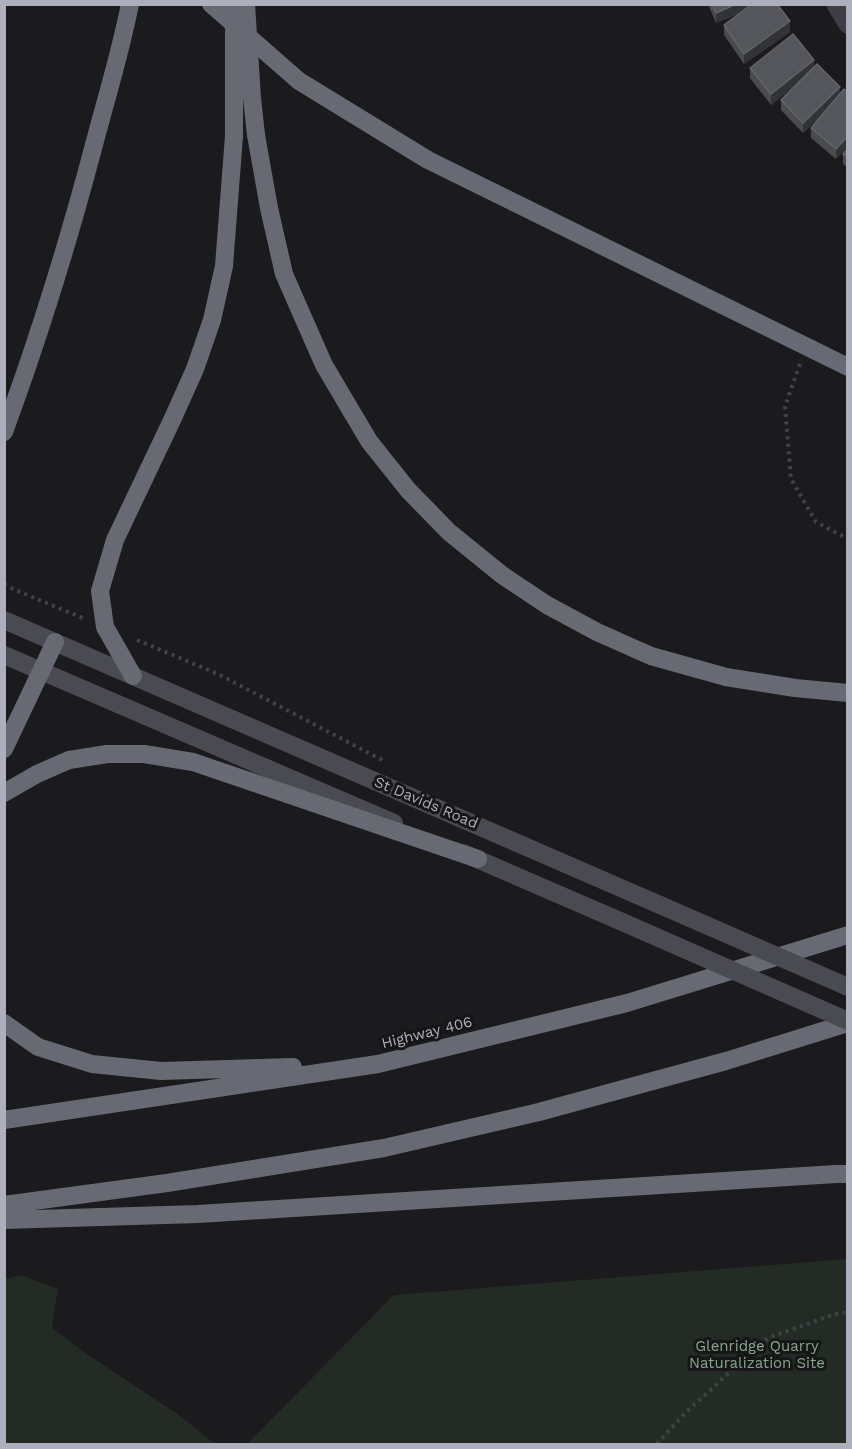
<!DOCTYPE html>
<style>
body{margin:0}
#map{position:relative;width:852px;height:1449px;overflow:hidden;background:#1b1b1d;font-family:"Work Sans",sans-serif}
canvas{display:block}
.frame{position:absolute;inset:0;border:6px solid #adb0bc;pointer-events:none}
</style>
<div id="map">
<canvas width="852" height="1449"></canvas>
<div class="frame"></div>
</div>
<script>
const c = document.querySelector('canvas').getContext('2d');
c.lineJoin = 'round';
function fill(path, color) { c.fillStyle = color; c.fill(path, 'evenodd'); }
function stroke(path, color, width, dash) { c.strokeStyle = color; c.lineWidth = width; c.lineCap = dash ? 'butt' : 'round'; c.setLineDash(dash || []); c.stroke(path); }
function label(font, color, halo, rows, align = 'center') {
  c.font = font + ' "Work Sans",sans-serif'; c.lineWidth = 6; c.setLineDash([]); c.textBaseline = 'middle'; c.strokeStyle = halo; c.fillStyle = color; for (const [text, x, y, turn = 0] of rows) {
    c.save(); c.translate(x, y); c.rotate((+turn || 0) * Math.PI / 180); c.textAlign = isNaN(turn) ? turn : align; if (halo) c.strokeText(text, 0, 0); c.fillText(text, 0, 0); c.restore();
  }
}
fill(new Path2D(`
 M847 1259V1444H247L394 1295Z
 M22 1275 58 1289 52 1328 90 1356 176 1413 215 1444H5V1279Z`), '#222b24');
stroke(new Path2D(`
 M800 364 785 406 791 479 816 522 848 539
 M4 584 13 589 83 618
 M137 640 218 674 386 762
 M657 1444 687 1411 768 1338 835 1314 848 1312`), '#424349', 4, [3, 4.5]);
stroke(new Path2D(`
 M835 4 848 25`), '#3e3e44', 18);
stroke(new Path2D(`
 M4 620 660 905
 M4 655 394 823
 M463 853 620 921`), '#4a4b52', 18);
stroke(new Path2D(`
 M211 4 299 81 428 160 848 367
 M256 135 269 208 284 274 324 365 369 441 408 490 449 532 502 575 547 605 597 632 651 656 726 677 795 688 848 693
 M4 432C39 337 69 240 95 141 107 96 121 50 130 4
 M133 676 105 627 100 591 115 540 173 418 195 369 212 320 224 266 234 136
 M4 749 55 642
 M4 793 37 774 69 760 107 754H144L193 762 478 859
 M4 1023 38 1047 92 1064 161 1071 293 1067
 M4 1120 378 1064 627 1003 848 935
 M4 1205 167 1183 384 1148 539 1112 726 1061 848 1023
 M4 1220 198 1214 836 1174H848`), '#686a73', 18);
stroke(new Path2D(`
 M660 905 848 987
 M620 921 848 1021`), '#4a4b52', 18);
stroke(new Path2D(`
 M234 4V136
 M246 4 252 98 256 135`), '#686a73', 18);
fill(new Path2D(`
 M708 4H777L790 32 744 64 724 35V25L740 13 716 23Z
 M750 68H814L840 94 848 92V146L836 159 811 138V128L824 113 803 133 781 110V100L797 84 771 105 750 78Z
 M848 148V168L843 164V154Z`), '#494b4f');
fill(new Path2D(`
 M736 4H759L716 23V13Z
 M790 21V32L744 64V54Z
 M814 60V71L771 105V94Z
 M840 87V97L803 133V123Z
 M848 136V146L836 159V149Z`), '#323336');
const building = new Path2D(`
 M712 4H736L716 13Z
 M752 4H777L790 21 744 54 724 25Z
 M793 34 814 60 771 94 750 68Z
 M817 64 840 87 803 123 781 100Z
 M844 89 848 92V136L836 149 811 128Z
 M848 148V157L843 154Z`);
fill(building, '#54565b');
stroke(building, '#62646a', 1.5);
label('15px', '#adb0bc', '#161618', [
 ["St Davids Road",426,803,23],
 ["Highway 406",427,1033,-14]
]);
label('15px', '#84a78a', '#161618', [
 ["Glenridge Quarry",757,1347],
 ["Naturalization Site",757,1364]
]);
</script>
